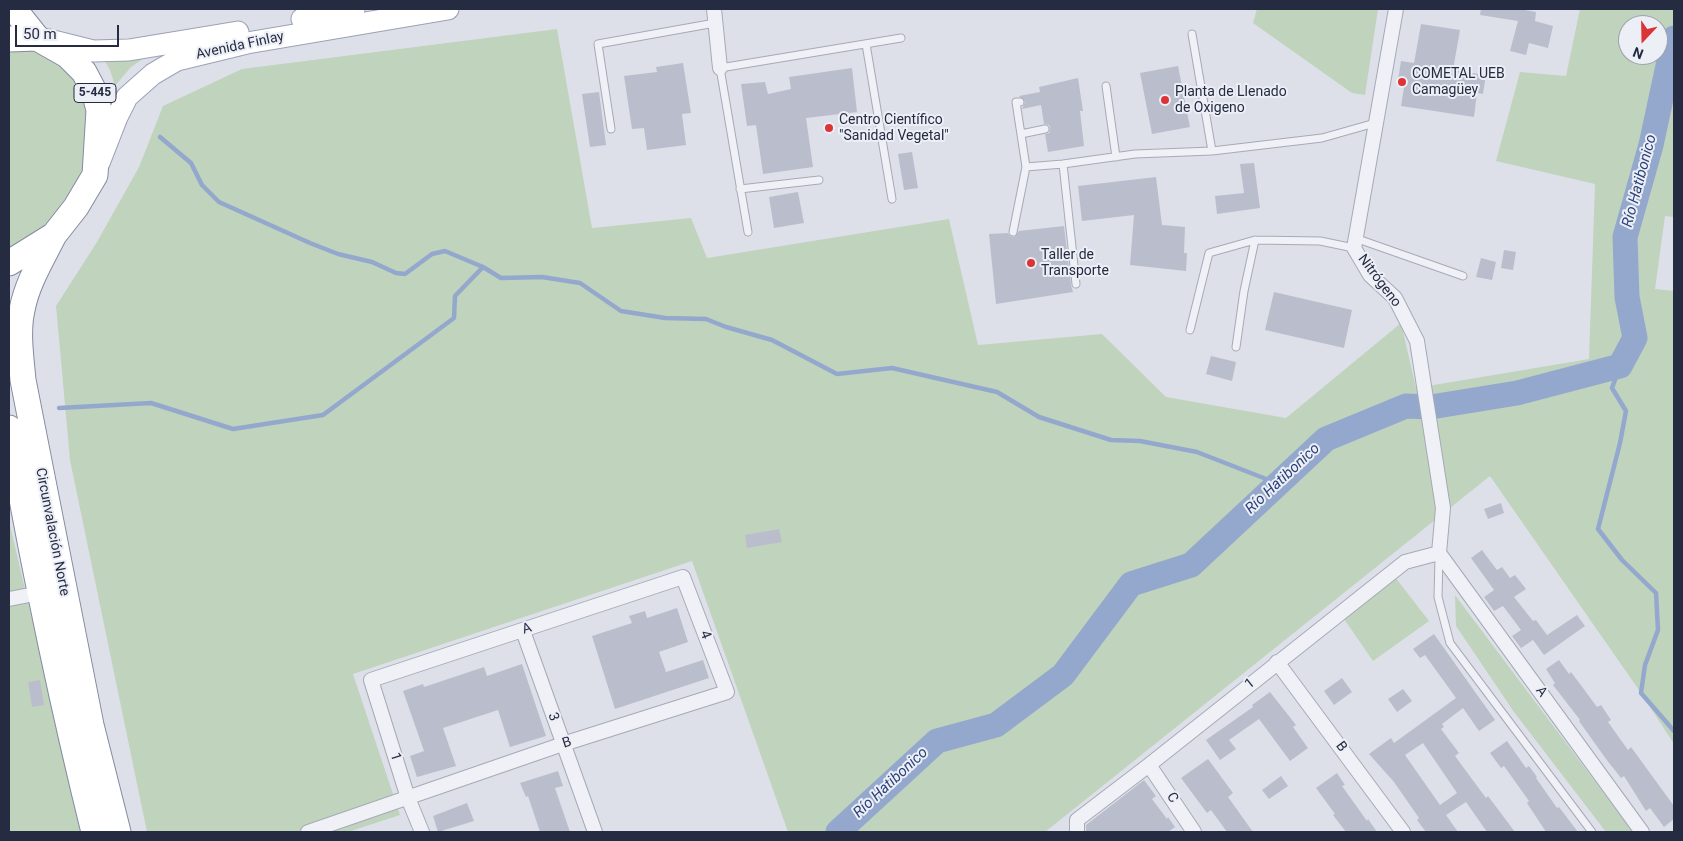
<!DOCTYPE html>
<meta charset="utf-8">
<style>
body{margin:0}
#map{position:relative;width:1683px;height:841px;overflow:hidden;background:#dde0e9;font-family:Roboto,sans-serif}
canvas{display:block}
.frame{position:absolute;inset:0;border:10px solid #252b41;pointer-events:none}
.north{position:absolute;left:1618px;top:15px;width:50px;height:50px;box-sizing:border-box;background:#edeff6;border:1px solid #9da1ae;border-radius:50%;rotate:201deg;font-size:14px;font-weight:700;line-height:20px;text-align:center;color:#252b41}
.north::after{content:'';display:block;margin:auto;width:18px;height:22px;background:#dc3436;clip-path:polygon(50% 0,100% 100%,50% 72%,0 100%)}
.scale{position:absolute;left:15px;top:25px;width:104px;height:22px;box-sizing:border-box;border:2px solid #252b41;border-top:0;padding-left:6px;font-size:15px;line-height:18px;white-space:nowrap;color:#252b41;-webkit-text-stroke:4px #edeff6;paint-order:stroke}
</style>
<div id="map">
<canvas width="1683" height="841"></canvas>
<div class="frame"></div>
<div class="north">N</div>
<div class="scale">50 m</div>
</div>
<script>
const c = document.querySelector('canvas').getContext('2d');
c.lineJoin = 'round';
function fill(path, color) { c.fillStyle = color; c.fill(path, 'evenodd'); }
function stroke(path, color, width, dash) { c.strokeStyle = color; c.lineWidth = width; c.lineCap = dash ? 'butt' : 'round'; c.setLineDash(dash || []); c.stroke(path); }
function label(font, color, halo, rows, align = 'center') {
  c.font = font + ' Roboto,sans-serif'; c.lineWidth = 4; c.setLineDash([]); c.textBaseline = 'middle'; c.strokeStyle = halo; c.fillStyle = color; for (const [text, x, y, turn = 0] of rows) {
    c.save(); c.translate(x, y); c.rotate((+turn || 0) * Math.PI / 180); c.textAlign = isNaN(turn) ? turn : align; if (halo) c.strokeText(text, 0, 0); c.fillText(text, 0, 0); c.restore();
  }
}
fill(new Path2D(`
 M1257 9H1378L1365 95 1352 93 1253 23Z
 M1580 9H1674V217L1665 216 1655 289 1674 291V744L1641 693 1490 476 1045 832H788L692 561 353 674 400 815 348 832H147L70 460 56 306 97 242 139 167 163 106 242 69 557 29 592 228 691 218 707 258 949 219 978 345 1102 334 1166 397 1286 418 1401 323 1416 388 1589 359 1595 184 1496 161 1520 72 1566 76ZM1628 25H1658V55H1628Z
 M9 37H34L88 90 90 150 81 173 59 209 39 232 9 248Z
 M168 42 131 67 115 86 110 70 97 47Z
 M9 521 82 832H9Z
 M1395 577 1429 621 1373 661 1342 616Z
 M1455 595 1633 832H1606L1514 712 1456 626Z`), '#c0d3bd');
stroke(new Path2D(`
 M160 137 191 163 202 185 219 202 310 243 338 254 372 262 396 273 405 274 432 254 445 251 483 267 501 278 542 277 580 283 621 311 665 318 706 319 726 327 772 340 837 374 892 368 997 392 1039 417 1111 440 1140 441 1197 452 1279 484
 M1620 366 1612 388 1626 411 1620 443 1598 529 1622 560 1656 593 1658 630 1645 665 1641 693 1674 731
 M59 408 151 403 233 429 323 415 454 318 455 296 483 267`), '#94a8cd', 4.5);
stroke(new Path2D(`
 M838 832 937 741 996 725 1063 675 1131 584 1191 565 1326 439 1406 406 1431 407 1517 393 1620 366 1635 338 1627 297 1625 237 1651 145 1674 38`), '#94a8cd', 25);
fill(new Path2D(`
 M1481 9H1519L1536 12 1535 21 1553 26 1548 48 1529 43 1526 55 1510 51 1518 21 1480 15Z
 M1421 24 1460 30 1453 70 1486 75 1483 94 1477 93 1474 117 1401 106 1405 81 1398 80 1401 61 1414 63Z
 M683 63 691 113 682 114 686 145 647 150 644 128 632 129 624 76 657 72 656 67Z
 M1178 66 1190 127 1152 134 1140 73Z
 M852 68 857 112 806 118 813 167 763 174 756 125 747 126 741 84 765 82 768 94 791 89 789 77Z
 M1078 78 1083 111H1080L1084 146 1048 152 1045 134 1049 133 1050 128 1049 125 1044 124 1041 105 1022 109 1025 102 1019 96 1040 92 1039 87Z
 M599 92 606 145 590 147 582 94Z
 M912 152 918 188 904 190 898 154Z
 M1254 163 1260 208 1217 214 1215 196 1244 193 1240 164Z
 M1156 177 1162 225 1185 227 1184 253H1187L1186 271 1130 265 1134 215 1082 221 1078 186Z
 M798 192 804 223 774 228 769 197Z
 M1064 226 1071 285 1073 292 996 304 989 234 1008 233 1010 236 1014 237 1019 231Z
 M1504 250 1516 252 1513 270 1501 268Z
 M1481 258 1496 262 1492 280 1476 277Z
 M1274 292 1352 310 1344 348 1265 330Z
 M1211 356 1236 362 1232 381 1206 374Z
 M1501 503 1504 513 1488 519 1484 509Z
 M779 529 782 542 747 548 745 535Z
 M1482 550 1497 570 1502 567 1510 578 1515 575 1526 589 1514 597 1533 621 1536 620 1547 635 1577 615 1585 626 1544 655 1533 640 1521 648 1512 636 1521 630 1503 606 1494 611 1484 597 1494 590 1471 558Z
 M677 608 688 642 659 652 666 672 703 660 709 678 615 709 592 636 632 623 629 616 645 611 647 618Z
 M1434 634 1495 720 1479 731 1463 708 1442 724 1444 727 1441 729 1459 753 1455 756 1486 798 1488 796 1515 832H1487L1466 802 1446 815 1458 832H1426L1417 820 1419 818 1394 782 1369 754 1391 738 1394 743 1456 698 1425 655 1420 658 1413 649ZM1423 743 1457 793 1440 805 1405 755Z
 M1559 660 1569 674 1571 672 1583 688 1597 707 1601 705 1611 720 1608 722 1628 750 1631 747 1674 806V819L1664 827 1650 808 1646 811 1624 776 1621 778 1606 759 1579 721 1580 720 1553 685 1555 683 1546 669Z
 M522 664 546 736 510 747 498 710 443 728 456 766 417 777 410 756 424 751 403 691 423 684 424 687 484 667 487 676Z
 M1342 678 1352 692 1334 705 1324 691Z
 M40 680 44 705 32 707 28 682Z
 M1403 689 1412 701 1397 712 1388 699Z
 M1270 692 1296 725 1293 727 1308 748 1290 761 1259 719 1229 740 1236 749 1220 760 1206 740 1253 707 1252 705Z
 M1507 741 1526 768 1529 766 1537 777 1536 778 1557 808 1559 807 1578 832H1546L1527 803 1529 801 1504 766 1501 768 1490 753Z
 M1208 759 1233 793 1228 797 1253 832H1227L1211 810 1207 813 1181 778Z
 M558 771 563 786 555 788 570 832H540L528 796 526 797 520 783Z
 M1337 773 1345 785 1342 786 1367 821 1368 819 1377 832H1346L1333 815 1335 814 1316 788Z
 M1281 776 1288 786 1269 799 1262 790Z
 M1144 780 1156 796 1152 799 1167 819 1168 817 1175 827 1168 832H1086V825Z
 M467 803 474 821 438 832 433 816Z`), '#babecc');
const lane = new Path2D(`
 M1192 34 1212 151
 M866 44 892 199
 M1106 86 1116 157
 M1020 102H1016L1026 167 1063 164
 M611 129 598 44 715 23
 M1021 134 1045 129
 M740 189 819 180
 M748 232 720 68 901 38
 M1013 232 1026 167
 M1355 238 1463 276
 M1076 284 1063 164 1135 154 1212 151 1322 138 1375 123
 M1190 330 1209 253 1255 240 1320 241 1354 248
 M1236 347 1244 291 1255 240
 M1439 557 1438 597 1450 643 1592 832`);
const street = new Path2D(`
 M714 9 720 68
 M1396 9 1354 248 1370 275 1395 298 1417 341 1443 508 1439 553
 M1439 553 1642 832
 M9 599 45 592
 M523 631 595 832
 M1277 662 1403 832
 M1149 765 1194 832
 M308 832 563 744 727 692 683 577 371 680 408 798 422 832
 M1077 832V820L1149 765 1405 562 1439 553`);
const primary = new Path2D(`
 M302 19 354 9
 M49 40 93 51 129 50 238 32
 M99 163 117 117 127 97 153 74 177 60 247 43 448 9`);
const highway = new Path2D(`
 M14 9 37 38
 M9 39 37 38 67 55 84 72 94 91 99 110 95 175 76 207 54 235 9 263
 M54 235C42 259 27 283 22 310 17 332 21 357 23 380L91 725 118 832
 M9 428C33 564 61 699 94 832`);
stroke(lane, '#a6aab7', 9);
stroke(street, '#a6aab7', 16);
stroke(primary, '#9ba2b5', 23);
stroke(highway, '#838ba1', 27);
stroke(lane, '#f0f1f6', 7);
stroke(street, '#f0f1f6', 14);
stroke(primary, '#fff', 21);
stroke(highway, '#fff', 25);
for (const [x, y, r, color] of [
 [1402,82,5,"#dc3436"],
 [1165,100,5,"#dc3436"],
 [829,128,5,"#dc3436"],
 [1031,263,5,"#dc3436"]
]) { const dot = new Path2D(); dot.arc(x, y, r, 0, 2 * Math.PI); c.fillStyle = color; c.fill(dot); stroke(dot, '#edeff6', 2); }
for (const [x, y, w] of [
 [95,93,42]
]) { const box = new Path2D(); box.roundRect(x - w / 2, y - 9.5, w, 19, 4); c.fillStyle = '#edeff6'; c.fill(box); stroke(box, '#252b41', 1); }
label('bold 12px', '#252b41', null, [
 ["5-445",95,93]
]);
label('14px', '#252b41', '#edeff6', [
 ["Avenida Finlay",240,46,-12],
 ["Nitrógeno",1379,281,53],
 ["Circunvalación Norte",52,532,79],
 ["A",527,629,-18],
 ["4",705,635,69],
 ["1",1250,684,-39],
 ["A",1541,692,54],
 ["3",553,717,70],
 ["B",567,743,-18],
 ["B",1341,747,53],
 ["1",395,757,72],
 ["C",1172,798,57]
]);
label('14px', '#252b41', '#edeff6', [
 ["COMETAL UEB",1412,74],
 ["Camagüey",1412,90],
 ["Planta de Llenado",1175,92],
 ["de Oxigeno",1175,108],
 ["Centro Científico",839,120],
 ["\"Sanidad Vegetal\"",839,136],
 ["Taller de",1041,255],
 ["Transporte",1041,271]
], 'left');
label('italic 15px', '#2b4379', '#edeff6', [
 ["Río Hatibonico",1640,181,-75],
 ["Río Hatibonico",1283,479,-43],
 ["Río Hatibonico",891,783,-43]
]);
</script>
